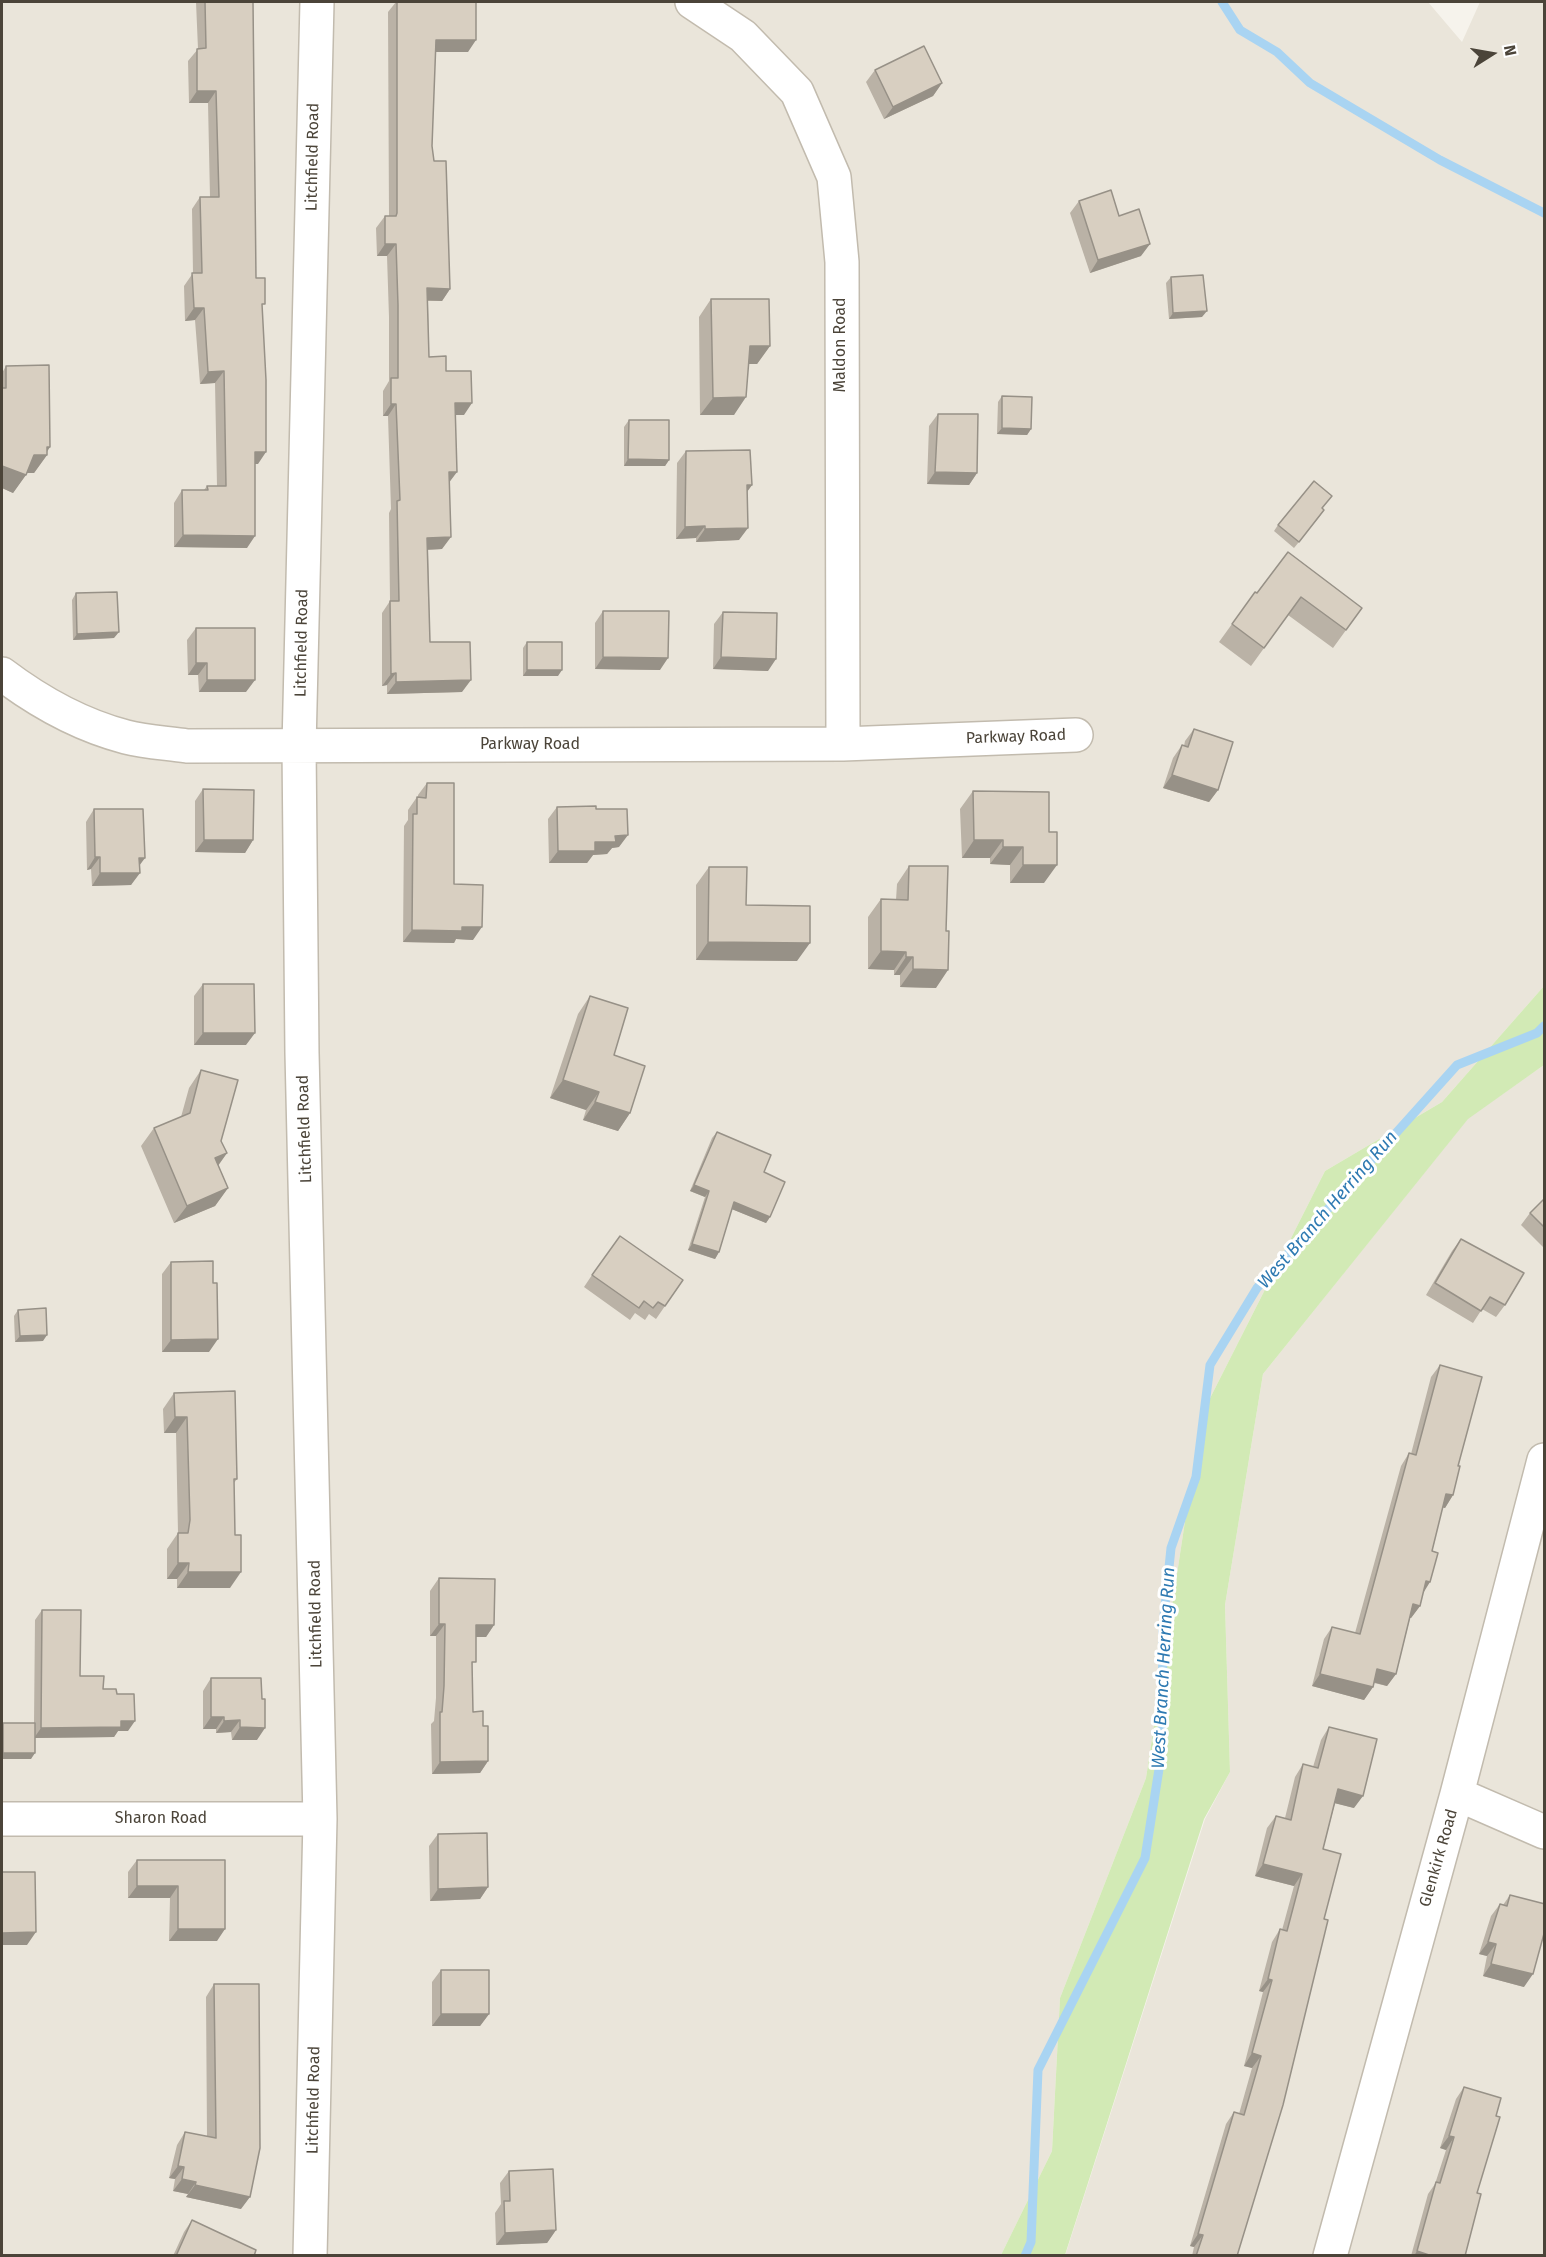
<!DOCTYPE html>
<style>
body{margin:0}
#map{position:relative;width:1546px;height:2257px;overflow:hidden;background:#f6f3ec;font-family:"Fira Sans",sans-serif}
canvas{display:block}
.frame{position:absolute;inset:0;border:3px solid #4b4439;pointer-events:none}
.north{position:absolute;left:1462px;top:24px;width:60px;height:60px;-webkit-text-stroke:4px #fff;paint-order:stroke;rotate:79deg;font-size:16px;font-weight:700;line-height:24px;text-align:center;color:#4b4439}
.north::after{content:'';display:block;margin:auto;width:21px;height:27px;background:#4b4439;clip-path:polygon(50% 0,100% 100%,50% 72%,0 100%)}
</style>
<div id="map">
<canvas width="1546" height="2257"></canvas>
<div class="frame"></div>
<div class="north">N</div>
</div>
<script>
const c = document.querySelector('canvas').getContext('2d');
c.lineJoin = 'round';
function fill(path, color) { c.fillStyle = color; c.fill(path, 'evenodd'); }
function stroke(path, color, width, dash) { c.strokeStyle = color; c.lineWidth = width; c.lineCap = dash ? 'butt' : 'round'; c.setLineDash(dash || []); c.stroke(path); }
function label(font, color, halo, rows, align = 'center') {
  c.font = font + ' "Fira Sans",sans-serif'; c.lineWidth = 6; c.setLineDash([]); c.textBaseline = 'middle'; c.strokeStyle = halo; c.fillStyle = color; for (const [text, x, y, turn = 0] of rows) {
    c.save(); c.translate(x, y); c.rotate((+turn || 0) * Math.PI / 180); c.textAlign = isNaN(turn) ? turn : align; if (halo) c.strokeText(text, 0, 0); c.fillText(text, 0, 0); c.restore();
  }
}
fill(new Path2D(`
 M2 2H1428L1462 42 1480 2H1544V986L1442 1102 1325 1171 1201 1416 1146 1778 1060 1998 1052 2151 1001 2255 2 2256Z
 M1544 1065V2255L1065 2256 1205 1819 1230 1772 1225 1605 1263 1374 1468 1118Z`), '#eae5da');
fill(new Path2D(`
 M1544 986V1065L1468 1119 1263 1374 1225 1605 1230 1772 1204 1819 1065 2255H1001L1052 2151 1060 1998 1146 1778 1201 1416 1325 1171 1442 1102Z`), '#d2eab5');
stroke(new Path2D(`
 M1222 2 1240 30 1277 52 1310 83 1440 160 1544 213
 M1025 2256 1031 2242 1038 2070 1145 1858 1162 1750 1163 1626 1171 1548 1196 1477 1210 1365 1257 1288 1457 1065 1537 1033 1544 1026`), '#a9d4f2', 9);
const minor = new Path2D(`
 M692 2 743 36 797 92 834 177 842 262 843 744
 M2 674C39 702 80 725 126 737 145 742 167 743 187 746L843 744 1076 735
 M1457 1794 1544 1832
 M2 1819H320
 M310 2256 320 1819 302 1053 299 746 317 2
 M1330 2256 1457 1794 1544 1460`);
stroke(minor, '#c2bbae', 36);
stroke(minor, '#fff', 33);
fill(new Path2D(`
 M196 2H253L256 278 262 308 258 464H255L247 548 174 547V503L182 490H204L207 486H217L215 383 200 384 195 320 185 321 184 286 193 273 192 209 200 197H210L208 103H189L188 61 198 49Z
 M396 2H476L468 52H435L432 146 450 289 442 301H428L429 357 446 371 464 415H456L442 549 428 550 430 642 462 692 387 694V685L382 686V613L390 601 389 513 391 509 388 416H383V391L389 381V317L387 256H377L376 228 385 216H389L388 12Z
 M875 70 942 83 933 96 884 119 866 82Z
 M1079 201 1119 216 1141 256 1090 273 1070 213Z
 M1171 277 1202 317 1169 319 1166 283Z
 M711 299 770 346 757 364H749L734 415H700L699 317Z
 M6 366 50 447 47 452V455L34 473H27L13 493 2 488V373Z
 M1002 396 1031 429 1027 435 997 434 998 402Z
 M938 414 977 473 969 485 927 484 929 426Z
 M629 420 669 460 665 466H624V427Z
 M686 451 752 485 747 492 739 540 696 542V538L676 539 677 463Z
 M1323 508 1320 516 1294 548 1274 531 1278 525Z
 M1288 552 1362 608 1333 648 1288 615 1251 666 1219 642 1232 624 1257 593Z
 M76 593 114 638 73 640 72 600Z
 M603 611 660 670 595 669V623Z
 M723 612 768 671 713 669 714 624Z
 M196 628 246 692H199L198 675H188L187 640Z
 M527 642 558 676H523V648Z
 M1194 729 1218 790 1209 802 1163 788 1173 758 1182 745 1184 746 1185 741Z
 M427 783 454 884 473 940 456 939 454 943 403 942 404 826 408 820V810L417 797H418V795Z
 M203 789 253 840 245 853 195 852V801Z
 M973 791 1049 792 1044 883H1010V865L990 864V858H962L960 809Z
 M557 807 596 809 619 847 612 848 607 854 593 855 587 863H549L548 819Z
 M94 809 140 865 131 885 92 886 91 869 87 870 86 822Z
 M909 866 936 988 900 987V975H894V970L868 969V917L881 899 896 900 897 884Z
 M709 867 746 905 797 961 696 960V885Z
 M203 984 246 1045H194V996Z
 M590 996 614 1055 630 1113 618 1131 583 1120 586 1110 550 1098 578 1014Z
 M201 1070 221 1141 227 1153 218 1166 228 1188 215 1206 174 1223 141 1146 154 1128 181 1117 189 1088Z
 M717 1132 764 1172 770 1217 766 1223 732 1209 719 1252 715 1259 688 1250 705 1197 690 1191 712 1138Z
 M1545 1198V1249L1521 1225 1530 1213Z
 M1461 1239 1505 1305 1496 1317 1482 1309 1473 1323 1426 1295 1452 1251Z
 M171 1262 209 1352H162V1274Z
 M592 1275 683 1280 656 1319 649 1314 645 1320 635 1313 630 1320 584 1287Z
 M18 1310 43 1341 15 1342 14 1316Z
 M1440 1365 1458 1466 1453 1495 1445 1508 1442 1507 1432 1551 1420 1606 1411 1618H1410L1396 1674 1387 1686 1374 1683 1373 1687 1364 1700 1312 1686 1324 1639 1332 1627 1355 1633 1401 1466 1409 1453 1411 1454 1431 1377Z
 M174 1393 237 1479 234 1483 230 1588H177V1579H167V1549L178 1533 176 1433H164L163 1409Z
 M439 1578 494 1625 486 1637H476L472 1667 473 1712 483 1726 488 1761 480 1773 432 1774 431 1724 434 1721 436 1698V1636H430V1591Z
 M42 1610 80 1676 103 1689 117 1694 128 1731H118L114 1737 35 1738 31 1759H2V1725L3 1723H34L35 1620Z
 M211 1678 257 1740H232L231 1732 216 1733V1729H203V1691Z
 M1329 1727 1354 1808 1335 1803 1323 1849 1237 2256H1192L1194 2247 1190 2246 1226 2124 1234 2112 1239 2114 1252 2068 1244 2066 1263 1992 1259 1991 1272 1942 1280 1929 1282 1930 1294 1886 1255 1876 1267 1828 1276 1816 1285 1818 1295 1777 1303 1764 1313 1767 1321 1740Z
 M438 1834 488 1887 480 1899 430 1901 429 1846Z
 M137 1860H225L217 1941H169L170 1898H128V1872Z
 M1510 1895 1524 1987 1483 1976 1487 1956 1479 1954 1491 1916 1500 1904 1503 1905Z
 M441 1970 489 2014 480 2026H432V1982Z
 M214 1984 241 2209 186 2197 188 2194 173 2191 175 2179 169 2178 177 2145 185 2132 207 2137 206 1997Z
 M1464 2087 1477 2193 1465 2256H1411L1428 2194 1435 2184 1446 2150 1440 2148 1456 2099Z
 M509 2171 556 2230 547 2243 496 2245 495 2213 501 2204 500 2183Z
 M192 2220 254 2256H173L184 2232Z`), '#bab2a6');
fill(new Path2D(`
 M436 40H476L468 52H427Z
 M942 83 933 96 884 119 893 107Z
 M197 91H216L208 103H189Z
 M385 244H396L387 256H377Z
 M1150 244 1141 256 1090 273 1098 260Z
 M427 288 450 289 442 301 419 300Z
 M194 308H204L195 320 185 321Z
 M1207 311 1202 317 1169 319 1173 313Z
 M750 346H770L757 364H737Z
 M224 371 215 383 200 384 208 372Z
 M746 397 734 415H700L713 398Z
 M455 403H472L464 415H447Z
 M391 404H396L388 416H383Z
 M1002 428 1031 429 1027 435 997 434Z
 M47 447H50L44 455H47L34 473H21L34 455Z
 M255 452H266L258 464H246Z
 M628 459 669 460 665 466H624Z
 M2 466 26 475 13 493 2 488Z
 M449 472H457L448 484Z
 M935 472 977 473 969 485 927 484Z
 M747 485H752L743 497Z
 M705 526 696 538 676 539 685 527Z
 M748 528 739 540 696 542 705 529Z
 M183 535 255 536 247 548 174 547Z
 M451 537 442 549 419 550 427 538Z
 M119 632 114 638 73 640 77 634Z
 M603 657 668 658 660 670 595 669Z
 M721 657 776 659 768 671 713 669Z
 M196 663H207L198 675H188Z
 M527 670H562L558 676H523Z
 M396 673 387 685 382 686 391 674Z
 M207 680H255L246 692H199Z
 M471 680 462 692 387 694 396 682Z
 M1172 775 1218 790 1209 802 1163 788Z
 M628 835 619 847 612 848 607 854 593 855 587 863H549L558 851 595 842 615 836Z
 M204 840H253L245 853 195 852Z
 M974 840H1003L990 858H962Z
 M1003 847H1023L1010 865 990 864Z
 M95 857H100L91 869 87 870Z
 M139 858H145L136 870Z
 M1023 865H1057L1044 883H1010Z
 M100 873H140L131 885 92 886Z
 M462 927H482L473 940 456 939 454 943 403 942 412 930Z
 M708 942 810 943 797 961 696 960Z
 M881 951 906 952 894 970 868 969Z
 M906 957H913L900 975H894Z
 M913 969 948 970 936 988 900 987Z
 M203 1033H255L246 1045H194Z
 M563 1080 599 1092 586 1110 550 1098Z
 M595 1102 630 1113 618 1131 583 1120Z
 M227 1153 214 1171 215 1158Z
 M694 1185 709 1191 705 1197 690 1191Z
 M228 1188 215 1206 174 1223 187 1206Z
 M734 1202 770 1217 766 1223 729 1208Z
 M692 1244 719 1252 715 1259 688 1250Z
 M47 1335 43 1341 15 1342 20 1336Z
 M218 1339 209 1352H162L171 1340Z
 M175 1417H187L176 1433H164Z
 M1446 1494 1453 1495 1445 1508 1437 1506Z
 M178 1563H189L177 1579H167Z
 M188 1572H241L230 1588H177Z
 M1426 1581 1430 1582 1422 1595Z
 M1413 1604 1420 1606 1411 1618 1404 1616Z
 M439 1624H445L436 1636H430Z
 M476 1625H494L486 1637H468Z
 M1377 1669 1396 1674 1387 1686 1369 1681Z
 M1320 1674 1373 1687 1364 1700 1312 1686Z
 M211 1717H224L216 1729H203Z
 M240 1720 231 1732 216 1733 224 1721Z
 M121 1721H135L128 1731H118L114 1737 34 1738 41 1728Z
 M240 1727 265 1728 257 1740H232Z
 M3 1753H35L31 1759H2V1756Z
 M488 1761 480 1773 432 1774 440 1762Z
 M1338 1789 1363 1796 1354 1808 1330 1802Z
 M1263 1864 1302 1874 1294 1886 1255 1876Z
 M137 1886H178L170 1898H128Z
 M488 1887 480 1899 430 1901 438 1889Z
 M178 1929H225L217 1941H169Z
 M36 1932 27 1945H2V1933Z
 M1488 1942 1496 1944 1487 1956 1479 1954Z
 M1491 1964 1533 1974 1524 1987 1483 1976Z
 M1268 1979 1272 1980 1263 1992 1259 1991Z
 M441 2014H489L480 2026H432Z
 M1252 2053 1261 2056 1252 2068 1244 2066Z
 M1449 2136 1454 2137 1446 2150 1440 2148Z
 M178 2166 184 2167 175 2179 169 2178Z
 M182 2179 196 2182 188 2194 173 2191Z
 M195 2185 250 2197 241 2209 186 2197Z
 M556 2230 547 2243 496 2245 505 2233Z
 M1198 2234 1203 2235 1194 2247 1190 2246Z
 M1417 2251 1432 2256H1414Z`), '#979187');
const building = new Path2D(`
 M205 2H253L256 278H265V304H262L266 380V452H255V536L183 535 182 490H208L207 486H226L224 371 208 372 204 308H194L192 273H202L200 197H219L216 91H197V49L206 48Z
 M397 2H476V40H436L432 146 434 161H446L450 289 427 288 429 357 446 356V371H471L472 403H455L457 472H449L451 537 427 538 430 642H470L471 680 396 682V673L391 674 390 601H399L397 501 400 500 396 404H391V378H398V305L396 244H385V216H396L397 213Z
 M924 46 942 83 893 107 875 70Z
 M1111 190 1119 216 1139 209 1150 244 1098 260 1079 201Z
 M1203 275 1207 311 1173 313 1171 277Z
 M711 299H769L770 346H750L746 397 713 398Z
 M49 365 50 447H47V455H34L26 475 2 466V388H6V366Z
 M1002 396 1032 397 1031 429 1002 428Z
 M938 414H978L977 473 935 472Z
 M629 420H669V460L628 459Z
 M750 450 752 485H747L748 528 705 529V526L685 527 686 451Z
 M1314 481 1332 496 1322 508 1324 510 1299 542 1278 525Z
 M1288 552 1362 608 1346 630 1301 597 1264 648 1232 624 1255 592 1257 593Z
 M117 592 119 632 77 634 76 593Z
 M603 611H669L668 658 603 657Z
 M723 612 777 613 776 659 721 657Z
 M196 628H255V680H207V663H196Z
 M527 642H562V670H527Z
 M1194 729 1233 742 1218 790 1172 775 1182 745 1188 747Z
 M427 783H454V884L483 885 482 927H462V931L412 930 413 814H417V797L426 798Z
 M203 789 254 790 253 840H204Z
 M973 791 1049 792V832H1057V865H1023V847H1003V840H974Z
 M596 806V809H627L628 835 615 836 616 842H595V851H558L557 807Z
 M94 809H143L145 858H139L140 873H100V857H95Z
 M909 866H948L946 931H949L948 970 913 969V957H906V952L881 951V899L908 900Z
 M709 867H747L746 905 810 906V943L708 942Z
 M203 984H254L255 1033H203Z
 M590 996 628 1008 614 1055 645 1066 630 1113 595 1102 599 1092 563 1080Z
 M201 1070 238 1080 221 1141 227 1153 215 1158 228 1188 187 1206 154 1128 190 1113Z
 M717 1132 771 1155 764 1172 785 1182 770 1217 734 1202 719 1252 692 1244 709 1191 694 1185Z
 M1545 1198V1228L1530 1213Z
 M620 1236 683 1280 665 1306 658 1302 653 1308 644 1301 639 1308 592 1275Z
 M1461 1239 1524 1273 1505 1305 1490 1297 1481 1311 1435 1283Z
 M213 1261V1283H217L218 1339 171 1340V1262Z
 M46 1308 47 1335 20 1336 18 1310Z
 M1440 1365 1482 1377 1458 1466H1460L1453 1495 1446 1494 1432 1551 1438 1553 1430 1582 1426 1581 1420 1606 1413 1604 1396 1674 1377 1669 1373 1687 1320 1674 1332 1627 1360 1634 1409 1453 1416 1455Z
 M235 1391 237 1479H234L235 1535H241V1572H188L189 1563H178V1533H188L190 1520 187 1417H175L174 1393Z
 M439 1578 495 1579 494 1625H476V1662H472L473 1712 483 1711V1726H488V1761L440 1762V1712H442L444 1686 445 1624H439Z
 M42 1610H81L80 1676H104L103 1689H116L117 1694H134L135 1721H121V1727L41 1728Z
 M211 1678H261L262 1699H265V1728L240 1727V1720L224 1721V1717H211Z
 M3 1723H35V1753H3Z
 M1329 1727 1377 1739 1363 1796 1338 1789 1323 1849 1341 1854 1324 1919 1328 1920 1283 2105 1237 2256H1196L1203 2235 1198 2234 1234 2112 1244 2115 1261 2056 1252 2053 1272 1980 1268 1979 1280 1929 1287 1931 1302 1874 1263 1864 1276 1816 1291 1820 1303 1764 1318 1768Z
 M487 1833 488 1887 438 1889V1834Z
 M137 1860H225V1929H178V1886H137Z
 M2 1872H35L36 1932 2 1933Z
 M1510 1895 1545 1904V1930L1533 1974 1491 1964 1496 1944 1488 1942 1500 1904 1507 1906Z
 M441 1970H489V2014H441Z
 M214 1984H259L260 2148 250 2197 195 2185 196 2182 182 2179 184 2167 178 2166 185 2132 216 2138Z
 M1464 2087 1501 2098 1496 2116 1500 2117 1477 2193 1481 2194 1465 2256H1432L1417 2251 1436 2182 1440 2183 1454 2137 1449 2136Z
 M553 2169 556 2230 505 2233 504 2201H510L509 2171Z
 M192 2220 256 2250 254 2256H176Z`);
fill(building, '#d8cfc1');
stroke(building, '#979187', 1.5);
label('16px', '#4b4439', '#fff', [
 ["Litchfield Road",313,157,-89],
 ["Maldon Road",841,345,-90],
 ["Litchfield Road",302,643,-89],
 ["Parkway Road",1016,737,-2],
 ["Parkway Road",530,745],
 ["Litchfield Road",305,1129,-92],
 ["Litchfield Road",316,1614,-91],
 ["Sharon Road",161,1819],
 ["Glenkirk Road",1439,1858,-74],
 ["Litchfield Road",314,2100,-89]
]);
label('italic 18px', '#2e7ab2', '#fff', [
 ["West Branch Herring Run",1328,1210,-49],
 ["West Branch Herring Run",1164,1668,-87]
]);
</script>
